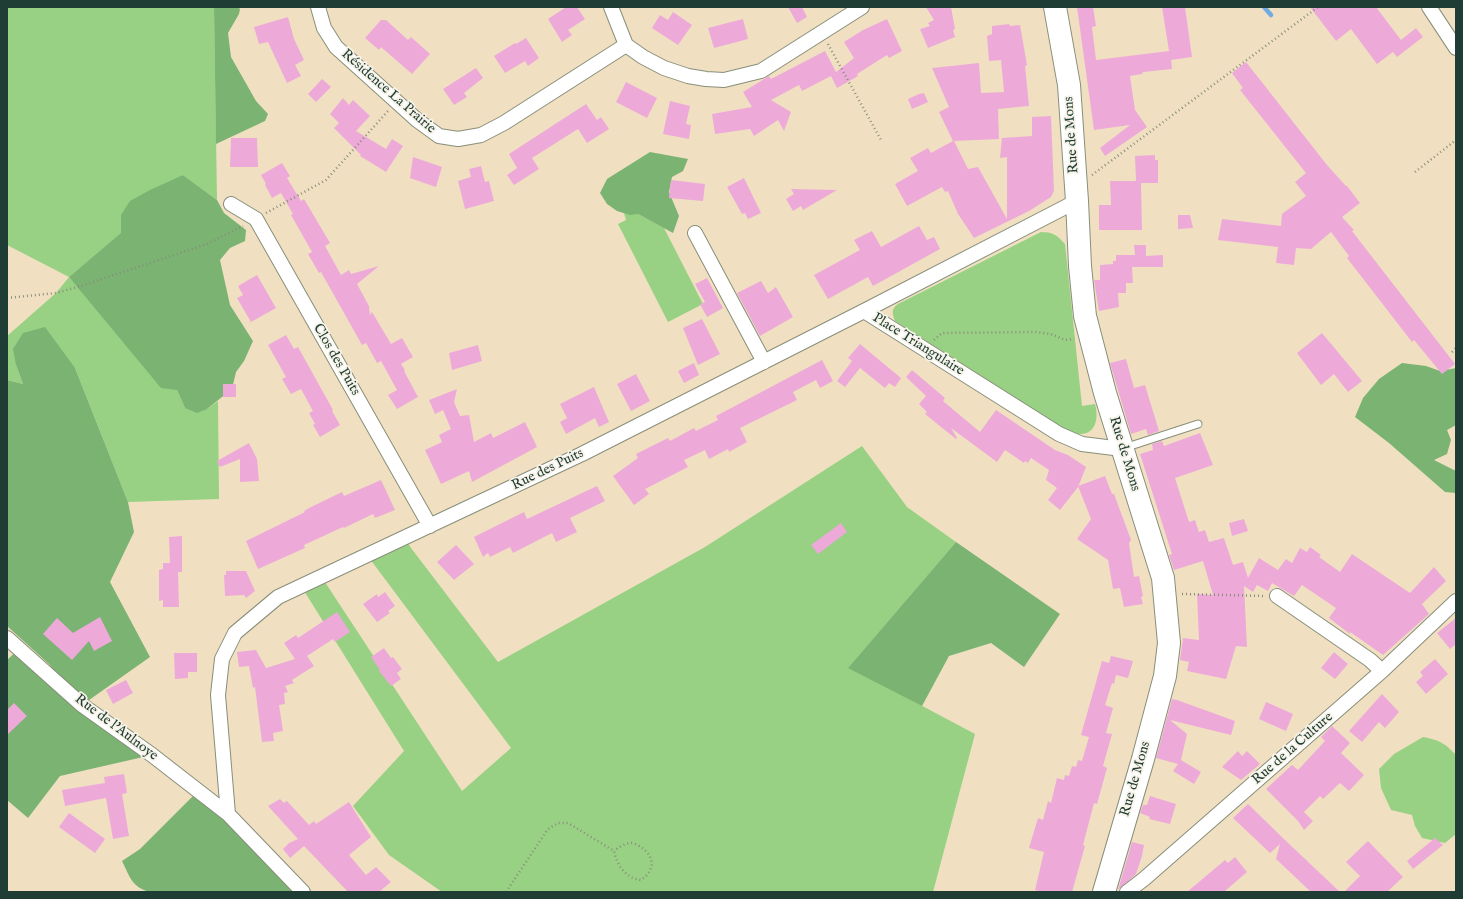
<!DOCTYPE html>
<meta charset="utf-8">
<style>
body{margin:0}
#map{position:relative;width:1463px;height:899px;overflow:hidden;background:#f0e0c1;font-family:"IM FELL English",serif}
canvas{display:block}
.frame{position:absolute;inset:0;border:8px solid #1f3d34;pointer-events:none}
</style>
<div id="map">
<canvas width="1463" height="899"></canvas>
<div class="frame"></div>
</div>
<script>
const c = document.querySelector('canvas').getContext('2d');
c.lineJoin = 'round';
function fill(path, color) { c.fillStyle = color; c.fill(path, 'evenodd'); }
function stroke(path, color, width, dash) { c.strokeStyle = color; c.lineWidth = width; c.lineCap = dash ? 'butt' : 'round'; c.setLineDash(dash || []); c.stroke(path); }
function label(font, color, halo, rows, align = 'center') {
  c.font = font + ' "IM FELL English",serif'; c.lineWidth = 3.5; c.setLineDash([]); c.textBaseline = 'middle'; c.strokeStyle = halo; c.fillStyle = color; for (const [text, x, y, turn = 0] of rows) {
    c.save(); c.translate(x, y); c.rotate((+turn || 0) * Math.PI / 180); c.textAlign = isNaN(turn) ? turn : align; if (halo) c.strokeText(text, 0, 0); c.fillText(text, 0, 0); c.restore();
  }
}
fill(new Path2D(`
 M7 7H214L217 200 183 175 121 215 122 233 69 277 177 390 185 408 207 409 218 401 219 499 128 502 75 368 16 365 23 384 7 380V336L56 293 69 277 7 245Z
 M624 213 638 214 664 228 703 304 668 322 618 224 626 220Z
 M1041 232C1053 232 1057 235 1065 244L1082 406 1095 404C1099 418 1096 435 1079 434 1074 434 1068 431 1064 429L895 321C892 313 891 309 898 304Z
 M862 446 907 507 956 542 849 667 975 734 933 892H442L389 855 353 806 404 751 301 586 321 576 462 791 511 748 367 555 405 538 411 548 498 662 705 547Z
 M1423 737C1439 740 1445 743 1456 755V834L1445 843 1422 838 1415 826 1412 815 1391 810 1381 788 1379 769 1394 754Z`), '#98d184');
fill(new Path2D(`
 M214 7H238L240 9 239 14 228 33 231 57 256 101 268 114 265 121 216 144Z
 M650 152 688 159 683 171 672 177 669 192 679 216 673 233 638 214 630 215 617 211 607 204 600 193 607 179Z
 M183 175 217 200 224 213 246 230 245 241 230 248 220 260 230 305 253 341 244 361 236 372 232 389 207 409 197 413 185 408 177 390 161 388 69 277 121 233V215L130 201 150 190Z
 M45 327 75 368 128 502 134 532 110 582 150 657 82 705 152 755 60 776 28 818 7 800V660L19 649 64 688 50 665 7 626V380L23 384 16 365 13 349 23 333Z
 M1402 363 1426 366 1440 371 1456 368V425L1447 430 1451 440 1447 454 1434 460 1456 471V493L1445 492 1389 443 1355 417 1363 398 1379 379Z
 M956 542 1060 614 1024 667 991 643 949 656 922 706 848 668Z
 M198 791 303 892H149C131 886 130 877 122 861L140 849Z`), '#7ab372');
stroke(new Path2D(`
 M1264 7 1271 15`), '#71abe1', 4.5);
fill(new Path2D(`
 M566 7H577L585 19 568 30 572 35 562 42 548 19Z
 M788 7H802L807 17 797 23Z
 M926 7H951L955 29 953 30 955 37 928 48 920 29 930 26 928 23 934 20Z
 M1077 7H1093L1096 26 1092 27 1096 60 1169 51 1162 7H1185L1192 57 1171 60 1172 69 1143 72 1142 74 1130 76 1135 110 1147 127 1105 156 1100 148 1130 125 1094 130Z
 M1310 7H1376L1401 40 1416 28 1423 37 1397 57 1393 52 1377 64 1351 29 1336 41Z
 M673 12 692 25 678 45 652 28 660 15 668 20Z
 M288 17 294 39 304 60 295 65 301 76 287 83 268 42 259 44 254 27Z
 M743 19 748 39 714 48 708 28Z
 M887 19 902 51 889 58 887 55 857 74 858 76 837 88 831 76 802 91 799 85 771 100 791 112 784 131 778 120 754 136 750 129 715 134 712 114 752 107 743 92 769 76 771 79 825 51 836 72 854 58 844 42 863 30Z
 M381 20H386L408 40 411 37 430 54 412 74 381 47 379 50 365 38Z
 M1009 24 1010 26 1020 25 1027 65 1025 66 1029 106 998 109 999 139 954 141 968 169 978 167 1007 219V157L1000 158 1002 138 1032 136V117L1051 116 1054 191 1051 197 1029 211 974 238 958 214 948 191 945 192 942 187 907 206 895 184 918 171 910 158 928 148 931 153 953 141 939 112 949 107 932 68 979 63 981 93 1004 92 1001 60 989 61 987 36 992 34V26Z
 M526 38 539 58 528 66 525 61 505 73 494 56 515 43 516 44Z
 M1246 62 1327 165 1346 186H1347L1360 203 1342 217 1354 230 1352 231 1455 364 1442 374 1414 340 1412 342 1347 258 1349 256 1331 232 1311 249 1296 248 1294 265 1276 263 1278 247 1218 240 1222 219 1281 226 1282 214 1306 196 1295 182 1306 173 1240 90 1243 88 1232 73Z
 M476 68 483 78 464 93 467 97 454 105 443 89Z
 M322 79 331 87 316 102 308 94Z
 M626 82 657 98 647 118 616 102Z
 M924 93 928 102 912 109 908 99 919 94Z
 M343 98 349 105 353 100 370 116 356 131 386 149 392 139 403 146 386 172 360 156 361 155 334 128 339 123 330 114Z
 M670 101 690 106 686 124 691 125 689 139 663 134Z
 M586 104 597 120 601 117 609 129 587 143 578 129 532 158 539 169 514 185 507 175 517 168 509 154Z
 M231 138H257L258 167H230Z
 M1155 155V160H1158V183H1141L1142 230H1099V205H1111L1110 181H1136L1135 156Z
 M413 157 442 167 436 187 410 178Z
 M282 163 290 176 287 178 301 201 304 199 330 243 325 246 341 275 349 270 351 274 379 266 357 284 369 306 370 315 372 312 391 344 402 338 413 357 401 364 405 370 404 371 418 397 397 409 388 395 397 390 381 361 377 363 366 343 362 345 321 272 319 273 308 254 312 252 291 215 293 214 281 193 272 198 265 185 266 184 261 175Z
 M481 166 485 182 489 181 494 201 465 209 458 181 471 177 469 169Z
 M744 178 761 213 748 219 745 213 742 214 727 187Z
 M671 180 705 184 703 201 669 198Z
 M791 189 837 190 803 210 801 206 793 211 786 199 794 194Z
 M1178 215H1190L1193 228 1178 229Z
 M919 226 927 240 934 237 940 249 873 286 868 277 828 299 814 275 860 250 854 240 872 231 881 247Z
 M1134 245H1146V256L1163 255V267H1132L1133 283H1126V293H1118L1119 307 1099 311 1094 280H1100V265L1113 264V261H1116V255H1135Z
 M257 275 276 308 251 322 237 298 243 295 238 286Z
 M707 278 723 308 707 317 700 304 705 302 695 284Z
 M761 281 768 293 776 287 793 317 760 336 737 293Z
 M702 319 720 354 698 365 683 328Z
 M1322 333 1362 381 1348 392 1334 374 1321 385 1297 353Z
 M286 335 294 349 298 347 333 410 332 411 340 425 320 437 313 425 315 424 309 413 313 411 301 389 291 394 282 379 286 377 268 345Z
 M860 344 901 378 895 387 889 383 885 388 860 368 845 387 837 381 852 361 848 358Z
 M478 345 482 361 452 370 449 353Z
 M1126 359 1134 388 1145 385 1159 431 1148 435 1146 429 1131 434 1110 363Z
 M822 360 833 381 820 388 816 380 793 392 797 400 740 428 747 442 729 452 728 449 709 459 705 450 684 460 688 467 645 489 649 494 634 505 613 476 638 458 636 454 668 438 670 441 694 428 696 431 718 420 716 416Z
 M694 363 699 375 684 383 678 371Z
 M912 370 945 398 943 401 980 432 996 410 1055 450 1068 455 1086 467 1078 487 1060 510 1048 500 1057 488 1046 480 1049 470 1031 458 1028 463 1025 461 1024 463 1005 450 997 462 951 428 957 438 956 439 925 414 927 412 919 404 926 396 906 377Z
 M636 374 650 401 631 411 617 384Z
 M223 384H236V397H223Z
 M594 387 609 422 599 427 595 418 566 434 560 422 567 418 560 404Z
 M457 389 454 402 460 416 469 415 474 442 491 433 493 438 525 422 537 447 472 482 469 471 441 484 425 450 442 442 439 435 451 429 443 410 435 414 429 400Z
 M1200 433 1213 465 1175 478 1189 522 1195 520 1199 532 1205 530 1209 542 1224 538 1233 565 1243 562 1248 578 1259 558 1278 570 1286 559 1292 563 1300 548 1307 552 1310 547 1321 555 1319 557 1340 572 1352 554 1410 593 1434 567 1446 581 1422 604 1429 614 1383 655 1350 632V634L1329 618 1336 608 1302 585 1294 596 1272 583 1268 591 1257 585 1253 592 1244 586 1247 647 1236 646 1226 679 1187 671 1189 662 1180 660 1183 638 1199 640 1197 594 1213 595 1203 561 1174 570 1169 555 1172 554 1140 454 1153 450 1152 444 1162 441 1164 446Z
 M249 443 257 459 259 481 240 482V459L220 467 217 461Z
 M1105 476 1112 494H1114L1131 540 1129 543 1134 577 1139 576 1143 596 1141 597 1143 604 1124 607 1120 588 1113 589 1108 560 1077 539 1091 519 1078 486Z
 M381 480 395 510 375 518 373 514 344 528 343 527 304 545 305 548 258 569 246 541 305 512 304 511 311 507 342 492 344 496Z
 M597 486 605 501 570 518 577 532 556 542 552 533 513 553 510 547 490 557 488 553 483 557 474 537 524 512 527 519Z
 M1244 519 1248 531 1232 536 1229 523Z
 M841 523 847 532 818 554 811 545Z
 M182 536V572H178L179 607H163V600L159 601V570L163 569V563H170L169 537Z
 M456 545 474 564 454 580 437 562Z
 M226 571H246L255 591 246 598 244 595 225 596 224 575H226Z
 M385 592 395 606 388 611 390 613 377 622 363 604 377 594 378 597Z
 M337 612 350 632 335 642 333 639 307 656 314 666 292 680 294 683 285 686 288 692 284 693 285 704 279 705 283 731 273 733 274 741 262 742 255 687 253 688 249 666 239 667 237 652 256 650 266 668 295 659 284 643 296 635 298 638Z
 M100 617 112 641 94 651 89 641 72 660 43 634 57 618 73 633Z
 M1456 618V644L1450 649 1437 633Z
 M384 648 391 658 393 657 402 669 397 673 401 679 391 686 379 671 380 670 371 657Z
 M1334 652 1348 664 1335 679 1321 668Z
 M174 653H197V672H188V678L175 679Z
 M1111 656 1133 661 1128 678 1116 675 1114 684 1112 683 1105 705 1113 708 1106 733 1112 734 1103 766 1107 768 1097 804 1094 803 1083 845 1085 846 1072 892H1043L1035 890 1044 852 1029 848 1038 818 1043 820 1048 801 1051 803 1057 778 1064 780 1065 775 1069 776 1072 766 1076 767 1078 760 1082 761 1089 737 1081 735 1102 661 1109 663Z
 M1435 659 1448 674 1426 694 1416 682 1423 676 1420 672Z
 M126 680 133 693 113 704 106 690Z
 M1382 694 1399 712 1385 728 1379 722 1362 742 1349 731Z
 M1172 699 1177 700 1235 721 1231 735 1170 720 1187 734 1181 760 1201 772 1194 784 1173 771 1178 764 1156 758Z
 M1266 702 1293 714 1286 731 1259 719Z
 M14 703 27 716 7 735V710Z
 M1332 726 1350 743 1341 753 1364 775 1349 791 1340 783 1323 799 1320 796 1304 812 1313 821 1304 830 1298 821 1266 789 1292 765 1298 770 1325 741 1321 737Z
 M1238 751 1242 756 1247 751 1260 764 1241 780 1222 767Z
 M124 774 127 793 122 794 129 836 113 839 106 798 65 806 62 790 105 783 104 777Z
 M1150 796 1176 804 1170 824 1149 819 1150 817 1140 813 1143 805H1147Z
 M280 799 284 803 287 801 309 825 314 821 316 824 349 802 371 837 349 855 366 875 376 867 391 882 379 892H348L304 846 290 858 283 849 289 843 298 839 268 806Z
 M1248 804 1285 840 1340 892H1311L1276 859 1280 844 1270 853 1233 818Z
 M69 813 105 839 95 853 59 827Z
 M1435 838 1443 845 1413 869 1407 861Z
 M1368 841 1403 877 1387 892H1344L1360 876 1346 862Z
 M1132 842 1144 845 1142 856 1136 874 1118 890Z
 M1235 857 1247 872 1224 892H1187L1225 860 1228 863Z`), '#edaad9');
const lane = new Path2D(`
 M1124 448 1198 424`);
const street = new Path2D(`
 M318 7 324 28 336 47 417 120 439 136 458 139 481 135 504 123 626 45
 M611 7 626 45 643 57 664 68 688 76 706 79 724 80 761 71 862 7
 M1429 7 1456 48
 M231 204 256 219 430 526
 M695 233 764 362
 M864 311 1059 434 1082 444 1122 449
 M1277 596 1370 660 1382 671
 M7 638 82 705 152 755 228 814
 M303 892 228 814 218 695 222 659 235 633 278 597 582 454 864 311 1077 201
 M1127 892 1144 879 1382 671 1456 601`);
const primary = new Path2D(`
 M1055 7 1069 85 1077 201 1080 266 1085 316 1105 393 1163 578 1169 643 1165 676 1143 759 1104 892`);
stroke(lane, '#888e7a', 9);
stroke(street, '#888e7a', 16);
stroke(primary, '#888e7a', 24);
stroke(new Path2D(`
 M828 44 881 140
 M1415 172 1456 140
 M1092 175 1318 7
 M266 213 326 180 388 111
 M7 298 56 293 81 286 207 244 243 226
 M934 340 942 333 1036 332 1051 334 1065 340 1074 339
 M1452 352 1456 348
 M1182 594 1265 596
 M506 892 548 829 558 823H568L614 851C617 865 625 878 641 880 654 871 656 858 642 848 639 846 635 843 631 843 625 843 618 848 614 851`), '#888e7a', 2.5, [1, 3]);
stroke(lane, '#fff', 7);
stroke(street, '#fff', 14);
stroke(primary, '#fff', 22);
label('14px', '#1f3d34', '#f7f3e8', [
 ["Résidence La Prairie",388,92,41],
 ["Rue de Mons",1072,135,-94],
 ["Place Triangulaire",918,345,32],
 ["Clos des Puits",336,360,60],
 ["Rue de Mons",1124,454,73],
 ["Rue des Puits",548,470,-26],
 ["Rue de l'Aulnoye",116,728,37],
 ["Rue de la Culture",1293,749,-41],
 ["Rue de Mons",1136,779,-74]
]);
</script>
